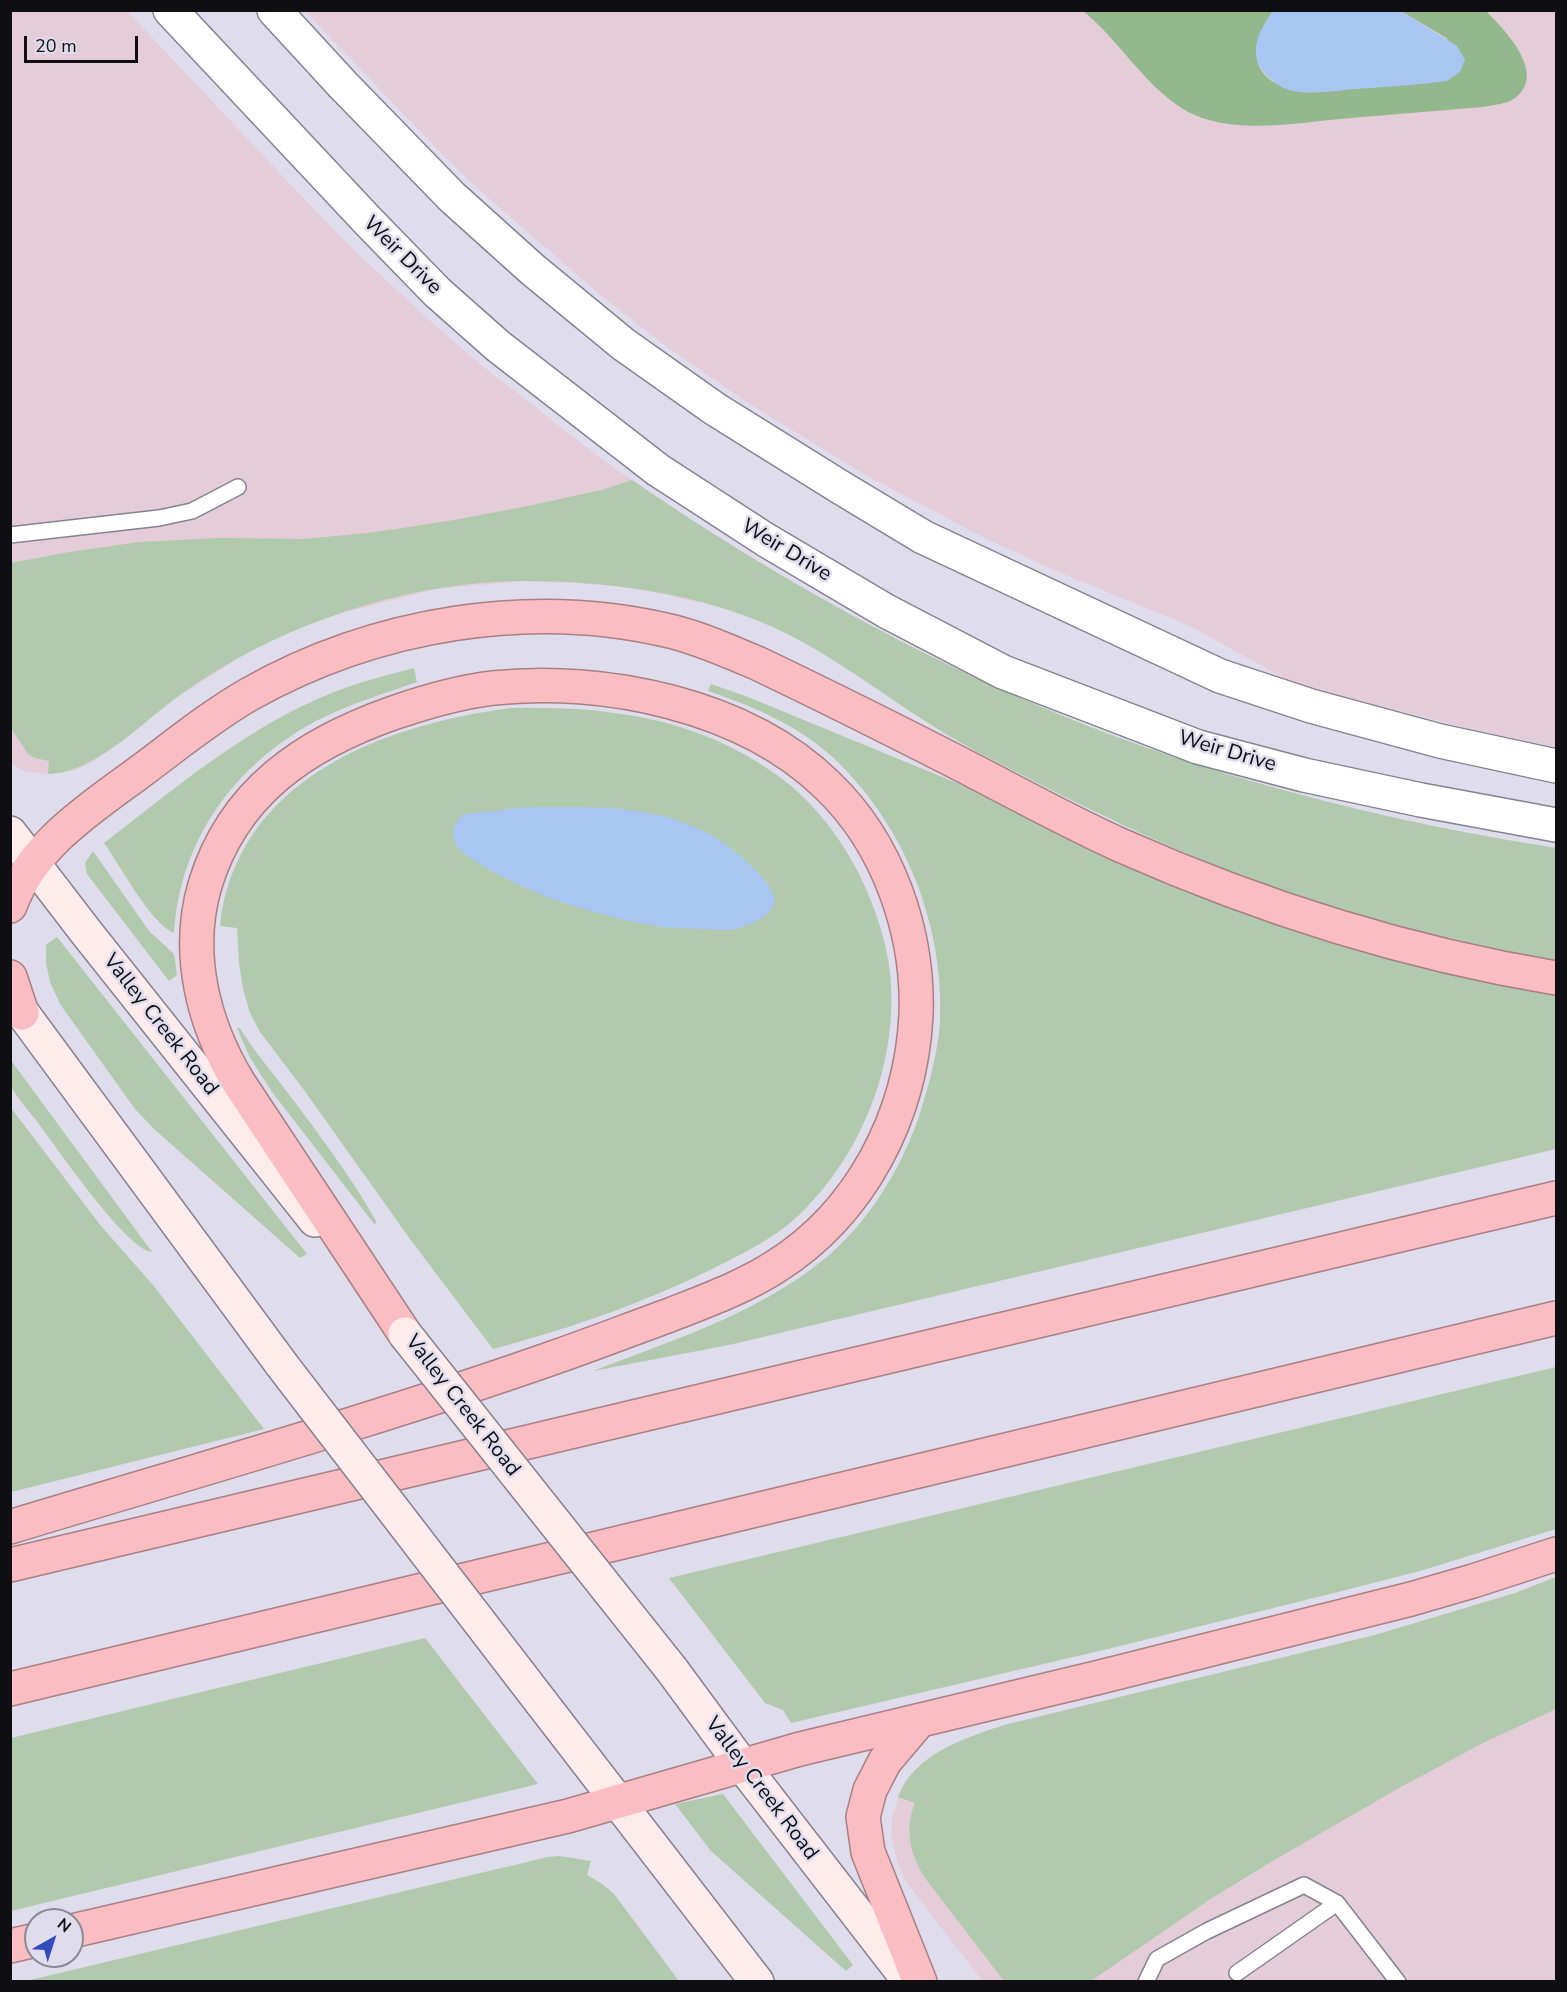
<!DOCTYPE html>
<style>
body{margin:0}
#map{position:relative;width:1567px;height:1992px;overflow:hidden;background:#dfdcec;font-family:"Nunito Sans",sans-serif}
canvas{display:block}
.frame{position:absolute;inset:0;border:12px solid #0f0e13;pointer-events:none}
.north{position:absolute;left:24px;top:1908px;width:60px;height:60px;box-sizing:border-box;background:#dfdcec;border:2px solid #8c8a95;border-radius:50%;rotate:39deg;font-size:16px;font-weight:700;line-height:24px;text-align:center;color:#0f0e13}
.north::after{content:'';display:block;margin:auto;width:21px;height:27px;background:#354bbd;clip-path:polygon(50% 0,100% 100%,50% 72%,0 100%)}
.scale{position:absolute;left:24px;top:36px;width:114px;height:27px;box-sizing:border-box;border:3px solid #0f0e13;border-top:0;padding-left:8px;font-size:18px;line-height:21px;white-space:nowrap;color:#0f0e13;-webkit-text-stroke:4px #dfdcec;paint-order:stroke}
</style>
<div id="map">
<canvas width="1567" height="1992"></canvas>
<div class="frame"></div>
<div class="north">N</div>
<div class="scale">20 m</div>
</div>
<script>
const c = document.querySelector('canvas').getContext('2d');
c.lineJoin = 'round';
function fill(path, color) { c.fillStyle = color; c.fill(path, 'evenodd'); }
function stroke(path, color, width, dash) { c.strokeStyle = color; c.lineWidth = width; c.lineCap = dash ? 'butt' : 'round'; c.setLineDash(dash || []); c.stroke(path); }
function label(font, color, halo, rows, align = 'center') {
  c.font = font + ' "Nunito Sans",sans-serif'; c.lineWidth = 5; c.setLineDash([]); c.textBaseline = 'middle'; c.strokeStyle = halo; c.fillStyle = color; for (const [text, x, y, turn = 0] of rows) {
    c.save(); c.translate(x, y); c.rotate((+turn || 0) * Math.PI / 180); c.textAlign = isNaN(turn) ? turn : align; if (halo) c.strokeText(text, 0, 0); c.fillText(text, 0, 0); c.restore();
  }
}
fill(new Path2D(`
 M10 11H127L308 203 359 255 437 327 480 364 604 461 691 520 727 542 700 603 659 593 615 586 571 583 523 581 436 589 338 614 299 628 255 648 179 696 94 761 78 769 67 772 45 774 25 771 11 764Z
 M305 11H1556V747L1470 729 1302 686 1278 675 1190 626 1056 571 985 538 869 477 751 405 663 344 598 293 486 196 437 149Z
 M1556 1577V1981L983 1982 905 1880 898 1864 891 1836 892 1816 903 1786 907 1779 927 1760 953 1744 977 1734 1004 1725 1375 1635 1515 1593Z`), '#e4cdd9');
fill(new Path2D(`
 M632 480C822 610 1030 718 1251 781 1352 810 1453 832 1556 848V960C1430 938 1303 904 1186 853 1130 829 1076 803 1022 775 988 758 954 740 922 719 874 688 827 652 775 628 698 593 609 581 526 581 424 580 307 616 221 668 204 678 188 689 173 700 138 727 93 773 48 774L49 761 35 758 28 754 11 728V563L69 552 139 542 220 538 304 539 376 532 454 520 523 507 601 490Z
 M414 668 417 682C382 694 347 705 314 722 234 766 180 840 174 933 150 923 120 865 104 843 177 787 248 726 334 692 360 682 387 675 414 668Z
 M711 684 748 697 969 788 1009 807 1444 972 1556 995V1149L729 1345 593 1371C678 1338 770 1310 838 1247 877 1209 906 1159 922 1107 930 1080 938 1051 940 1022 945 923 902 819 828 753 793 723 752 706 708 691Z
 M512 708C605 706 695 717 774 773 809 797 837 832 857 870 872 900 884 932 889 965 901 1052 867 1145 807 1207 784 1232 754 1248 724 1263 650 1301 572 1328 493 1349L410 1239 304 1090 260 1032 250 1013 243 989 239 963 237 928 220 926C236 779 384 724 512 708Z
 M93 851 149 931 174 954 177 975 169 981 87 874 85 863Z
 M57 937 307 1254 300 1258 154 1129 135 1109 60 1004 50 982 46 963V945Z
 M237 1028H240C252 1048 267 1066 281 1084 313 1126 350 1175 376 1221L375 1225 272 1092 249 1056Z
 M10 1059 152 1252C127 1250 59 1151 41 1127 33 1115 17 1099 11 1086 8 1079 10 1066 10 1059Z
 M11 1108 101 1226 153 1285 264 1429 11 1492Z
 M1556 1367V1529L1420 1571 1338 1592 1112 1648 791 1723 783 1710 765 1703 669 1578Z
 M1556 1577V1709L1483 1743 1399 1788 1271 1862 1212 1898 1091 1981H1004L925 1878C910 1854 904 1829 915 1803L898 1797C914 1754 965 1738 1004 1725L1375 1635 1515 1593Z
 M425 1638 538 1784 11 1911V1738Z
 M723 1794 853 1965 846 1971 711 1851 675 1804Z
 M560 1856 591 1861 587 1875 601 1883 614 1894 679 1981H26L548 1857Z`), '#b1c9ad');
fill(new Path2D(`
 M1083 11H1273C1242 53 1255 88 1309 92L1448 39 1401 11H1486C1504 29 1548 74 1515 98 1507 104 1494 105 1483 107 1439 111 1395 114 1351 118 1299 122 1226 138 1180 107 1142 82 1118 39 1083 11Z`), '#94b88e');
fill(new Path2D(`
 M1273 11H1401L1457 46 1465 60 1460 72 1447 81C1416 85 1386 87 1355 89 1333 91 1307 96 1286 89 1281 87 1275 83 1271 79 1245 58 1257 33 1273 11Z
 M528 807C587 808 646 803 701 830 723 840 742 856 759 874 764 880 772 888 774 896 779 915 746 927 732 930 724 931 714 929 705 929 689 928 672 929 656 926 617 919 578 909 542 895 524 888 470 862 459 849 449 836 452 823 464 814Z`), '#a9c5f2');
const service = new Path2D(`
 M10 535 159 518 192 511 238 487
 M1237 1973 1337 1903
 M1146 1982 1157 1959 1207 1931 1304 1885 1337 1903 1398 1982`);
const tertiary = new Path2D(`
 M170 10 368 221 437 292 498 346 658 470 766 540 886 611 1003 672 1198 747 1304 775 1421 800 1556 825
 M274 10 343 85 452 197 532 269 623 344 715 409 840 487 923 537 1220 676 1311 706 1440 741 1556 766`);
const secondary = new Path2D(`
 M10 833 86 932 315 1220
 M10 996 282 1365
 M672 1670 742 1765 910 1982
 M541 1702 757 1982`);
const motorway = new Path2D(`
 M10 906C32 845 91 808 141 771 176 745 210 717 248 695 375 623 532 597 674 632 704 640 731 652 759 664 830 698 900 733 970 769 1020 795 1069 822 1120 845 1260 907 1405 953 1556 978
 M10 977 22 1013
 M10 1527C194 1471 380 1419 561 1355 598 1342 634 1328 670 1315 705 1301 742 1288 775 1267 861 1213 911 1116 916 1015 919 932 888 843 827 785 745 705 604 676 493 688 459 692 425 702 393 713 305 744 233 792 205 885 185 953 203 1024 239 1083L405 1334
 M10 1565 1556 1198
 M10 1689 1556 1318
 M919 1721 885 1761 870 1790 863 1817 868 1852 920 1982
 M72 1931 568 1816 800 1749 1096 1678 1411 1599 1473 1581 1556 1554
 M10 1946 36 1940`);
stroke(service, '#858291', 18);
stroke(tertiary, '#858291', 36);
stroke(secondary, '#858291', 36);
stroke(motorway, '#a88085', 36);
stroke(service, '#fff', 15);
stroke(tertiary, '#fff', 33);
stroke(secondary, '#feeced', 33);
stroke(motorway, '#fabec2', 33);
const secondaryBridge = new Path2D(`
 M405 1334 672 1670
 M282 1365 541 1702`);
stroke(secondaryBridge, '#858291', 36, []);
stroke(secondaryBridge, '#feeced', 33);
label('21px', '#0f0e13', '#dfdcec', [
 ["Weir Drive",402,256,45],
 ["Weir Drive",786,551,31],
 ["Weir Drive",1227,752,16],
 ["Valley Creek Road",160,1025,52],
 ["Valley Creek Road",462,1406,52],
 ["Valley Creek Road",761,1789,53]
]);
</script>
